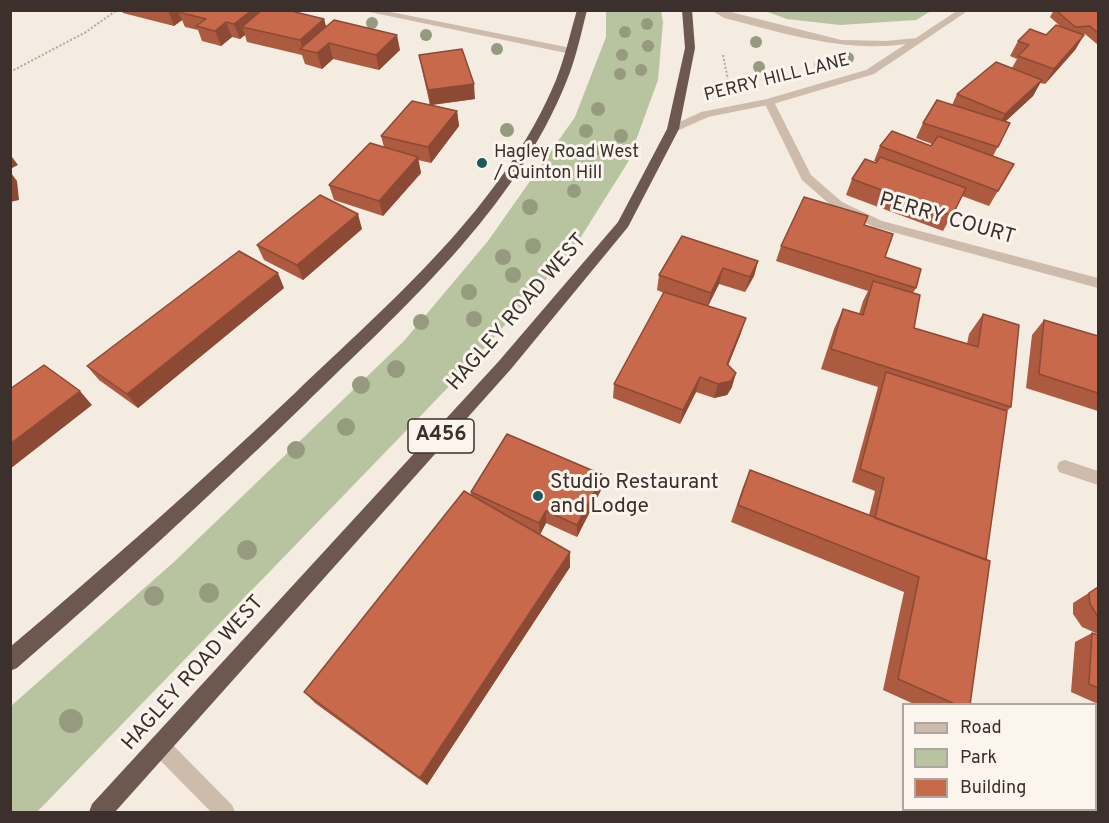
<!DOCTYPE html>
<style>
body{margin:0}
#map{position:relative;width:1109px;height:823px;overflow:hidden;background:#f4ebe1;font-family:Overpass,sans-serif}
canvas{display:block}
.frame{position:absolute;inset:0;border:12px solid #3b302b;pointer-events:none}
.legend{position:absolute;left:902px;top:703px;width:195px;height:108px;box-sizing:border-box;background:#fbf5ee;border:2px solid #aea6a0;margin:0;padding:8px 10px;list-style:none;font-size:18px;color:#3b302b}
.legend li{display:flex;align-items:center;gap:12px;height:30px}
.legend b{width:30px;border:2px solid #aea6a0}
</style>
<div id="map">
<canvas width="1109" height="823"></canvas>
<div class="frame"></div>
<ul class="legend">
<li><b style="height:8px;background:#cdbbac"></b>Road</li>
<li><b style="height:16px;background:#b8c4a0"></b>Park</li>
<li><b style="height:16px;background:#c8694b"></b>Building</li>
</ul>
</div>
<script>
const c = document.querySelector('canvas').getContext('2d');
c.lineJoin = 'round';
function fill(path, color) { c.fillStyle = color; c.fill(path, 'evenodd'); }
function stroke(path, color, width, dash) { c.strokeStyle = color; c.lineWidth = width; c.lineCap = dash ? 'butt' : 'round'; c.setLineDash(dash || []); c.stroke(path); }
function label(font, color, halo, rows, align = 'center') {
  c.font = font + ' Overpass,sans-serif'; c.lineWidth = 6; c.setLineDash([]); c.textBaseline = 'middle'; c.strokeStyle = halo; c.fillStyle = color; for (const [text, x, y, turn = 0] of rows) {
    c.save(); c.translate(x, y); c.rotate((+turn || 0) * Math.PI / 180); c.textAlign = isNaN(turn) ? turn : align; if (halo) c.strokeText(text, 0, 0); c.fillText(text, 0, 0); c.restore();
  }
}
fill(new Path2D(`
 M606 11H661L663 22 658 80 628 162 574 248 462 373 37 812H11V706L175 561 404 341 488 241 575 117 606 37Z
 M765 11H931L916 20 840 25 787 19Z`), '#b8c4a0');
stroke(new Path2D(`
 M723 55 728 80
 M10 72 86 32 117 10`), '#b9a596', 2, [2, 2]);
fill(new Path2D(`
 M360 10H381L571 48 576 51 571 54Z
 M769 99 774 102 811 175 842 202 882 221 1098 278V288L874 227 834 208 802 180 764 102Z
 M1065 460 1098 471V485L1059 472 1057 467 1059 462Z
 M159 735 166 738 232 805 235 812H211L152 752 149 745 152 738Z`), '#cdbbac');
fill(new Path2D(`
 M711 10H723L841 40 886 41 916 38 958 10H969L874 74 773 104 708 117 677 131H669V127L701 112 767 99 866 70 906 44C844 53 784 33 724 18Z`), '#cdbbac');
fill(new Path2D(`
 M577 10H587C581 34 576 58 567 80 515 211 402 309 304 405 211 495 115 583 17 668L10 671V647C107 565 202 481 294 394 391 301 503 207 556 80 565 57 570 34 577 10Z
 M682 10H692L695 48 679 129 628 227 511 369 115 812H89L92 804 499 361 618 222 667 129 685 48Z`), '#6c584f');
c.fillStyle = '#969b7f';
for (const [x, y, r] of [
 [372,23,6],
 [647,24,6],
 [625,32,6],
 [426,35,6],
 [756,42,6],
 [648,46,6],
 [497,49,6],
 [622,55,6],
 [848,58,6],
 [820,65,6],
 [759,67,6],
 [641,70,6],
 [620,74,6],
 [598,109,7],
 [507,130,7],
 [586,131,7],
 [621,136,7],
 [593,150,7],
 [574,191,7],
 [530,207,8],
 [533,246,8],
 [503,257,8],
 [513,275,8],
 [469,292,8],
 [474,319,8],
 [421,322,8],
 [396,369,9],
 [361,385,9],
 [346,427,9],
 [296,450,9],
 [247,550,10],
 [209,593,10],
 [154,596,10],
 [71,721,12]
]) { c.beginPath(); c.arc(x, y, r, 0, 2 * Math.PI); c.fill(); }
fill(new Path2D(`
 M121 10H260L261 12 324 19 326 27 400 50 379 70 333 59 322 69 305 64 302 55 247 42 245 35 240 39 232 37 221 46 202 41 198 30 185 27 182 20 174 26 123 13Z
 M1054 10H1098V45L1085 34H1082L1084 35 1075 50 1045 84 1040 83 1033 96 1005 122 1010 123 993 156 1014 164 989 206 962 196 943 231 846 195 852 179 877 162 874 161 880 146H931L932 144 916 138 923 123 952 105 957 94 1012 68 1017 59 1010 56 1018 41 1046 35 1061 27 1050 17Z
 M419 55 475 99 432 105 457 111 459 126 431 163 418 160 421 173 383 216 334 200 329 185 384 147 381 136 430 105 422 70Z
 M864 225 885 257 916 288 913 293 914 328 967 344 969 334 983 314 1011 407 1007 411 986 560 970 705H916L883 690 904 592 731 522 743 487 750 470 869 515 875 491 852 482 878 387 821 369 834 329 843 309 859 314 863 301 868 291 776 261 781 246Z
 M362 229 303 280 264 260 257 245Z
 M758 261 754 276 745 292 719 284 708 306 741 333 728 365 732 387 727 395 714 398 696 392 680 424 613 398 614 384 664 293 657 290 659 275Z
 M284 288 138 408 99 380 87 366Z
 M1044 320 1098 336V411L1026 388 1032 335Z
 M602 488 577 537 546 523 540 534 570 567 427 785 315 703 304 692 471 495V492Z
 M1098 587V634L1082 627 1073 614V603Z
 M1092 633 1098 635V704L1071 692 1075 642Z`), '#ac5a40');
fill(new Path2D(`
 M168 10H196L178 12 182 20 174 26Z
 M252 10H260L264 21 242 27 245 35 240 39 234 24Z
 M324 19 328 34 303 50 300 40Z
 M226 22 232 37 221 46 215 31Z
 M397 35 400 50 379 70 376 55Z
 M1084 35 1075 50 1045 84 1054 69Z
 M329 43 333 59 322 69 317 53Z
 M1042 80 1033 96 996 130 1005 114Z
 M474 84 475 99 430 105 428 90Z
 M457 111 459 126 431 163 428 147Z
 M12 157 18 165 10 169V158Z
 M418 157 421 173 383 216 379 201Z
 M11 173 17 181 19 200 10 202Z
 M358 214 362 229 303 280 297 265Z
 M758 261 754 276 745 292 750 277Z
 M723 268 719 284 707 308 711 293Z
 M278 273 284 288 138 408 127 394Z
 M746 318 741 333 723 378 727 364Z
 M736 373 732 387 727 395 714 398 718 384Z
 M700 377 696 392 680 424 683 410Z
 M80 391 92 405 10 469V444Z
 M603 475 602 488 577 537V525Z
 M546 511V523L540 535 539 523Z
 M570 552V567L427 785 420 778Z`), '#8c4a34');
const building = new Path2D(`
 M180 10H252L234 24 226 22 215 31 196 26 206 19 178 12Z
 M262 10H287L324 19 300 40 242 27Z
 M1056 10H1098V33L1090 26 1075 27Z
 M334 20 397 35 376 55 329 43 317 53 300 49Z
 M1056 25 1084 35 1054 69 1018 56 1029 45 1018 41 1030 29 1046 35Z
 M462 49 474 84 428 90 419 55Z
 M996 62 1042 80 1005 114 957 94Z
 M937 100 1010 123 998 147 923 123Z
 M412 101 457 111 428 147 381 136Z
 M892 131 931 146 938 136 1014 164 998 191 880 146Z
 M370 143 418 157 379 201 329 185Z
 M880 157 966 188 952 216 852 179 865 159 876 163Z
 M10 173H11L13 192H10Z
 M320 195 358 214 297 265 257 245Z
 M804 197 868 216 864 225 893 234 885 257 921 269 916 288 781 246Z
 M682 236 758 261 750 277 723 268 711 293 659 275Z
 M239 251 278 273 127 394 87 366Z
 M873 281 920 295 914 328 978 347 983 314 1019 325 1011 407 831 349 843 309 863 315Z
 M664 292 746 318 727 364 736 373 731 381 718 384 700 377 683 410 614 384Z
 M1044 320 1098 336V393L1039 374Z
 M44 365 80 391 10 444V389Z
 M886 372 1007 411 986 560 875 518 884 478 860 469Z
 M507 434 603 475 577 525 546 511 539 523 471 492Z
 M750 470 990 561 970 705H957L898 679 919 577 738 505Z
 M464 491 570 552 420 778 304 692Z
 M1098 587V617L1090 604 1089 593Z
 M1092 633 1098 635V688L1089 684Z`);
fill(building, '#c8694b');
stroke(building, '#8c4a34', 1.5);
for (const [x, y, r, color] of [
 [482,163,6,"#1f5a5e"],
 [538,496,6,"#1f5a5e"]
]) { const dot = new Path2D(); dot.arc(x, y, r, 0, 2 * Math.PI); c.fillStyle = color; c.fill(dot); stroke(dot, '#fbf5ee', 2); }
label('18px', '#3b302b', '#fbf5ee', [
 ["PERRY HILL LANE",777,79,-14]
]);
label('18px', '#3b302b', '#fbf5ee', [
 ["Hagley Road West",494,153],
 ["/ Quinton Hill",494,174]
], 'left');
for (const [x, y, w] of [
 [441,436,66]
]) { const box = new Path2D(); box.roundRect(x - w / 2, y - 17, w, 34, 4.5); c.fillStyle = '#fbf5ee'; c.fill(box); stroke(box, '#3b302b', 1.5); }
label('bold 20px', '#3b302b', null, [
 ["A456",441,436]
]);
label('21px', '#3b302b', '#fbf5ee', [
 ["PERRY COURT",947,220,16],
 ["HAGLEY ROAD WEST",518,313,-49],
 ["HAGLEY ROAD WEST",194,674,-48]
]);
label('21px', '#3b302b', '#fbf5ee', [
 ["Studio Restaurant",550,484],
 ["and Lodge",550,508]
], 'left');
</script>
